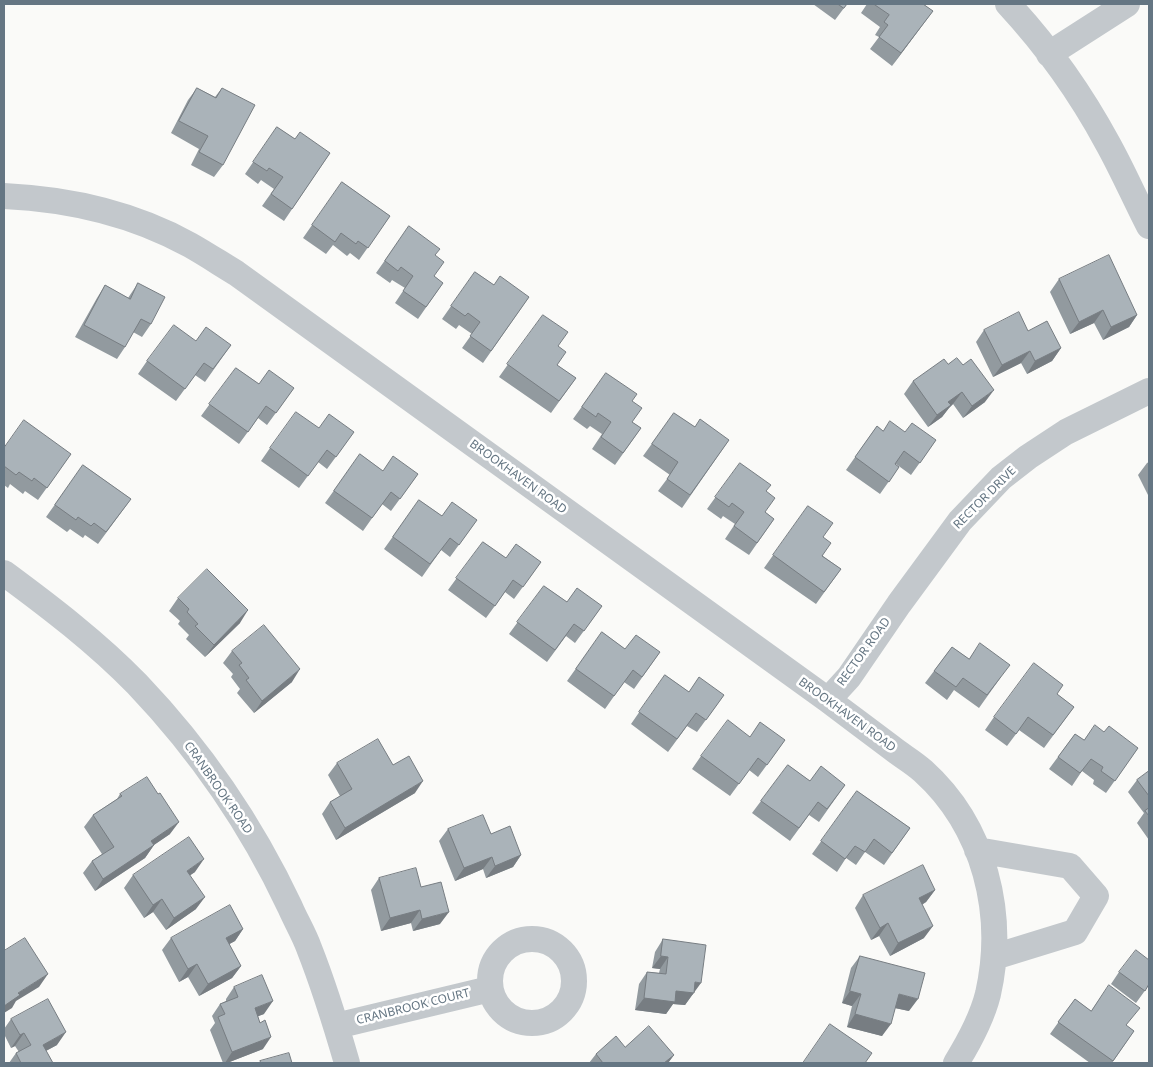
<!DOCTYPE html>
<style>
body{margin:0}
#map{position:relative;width:1153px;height:1067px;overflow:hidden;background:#fafaf8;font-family:"Noto Sans",sans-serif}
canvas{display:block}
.frame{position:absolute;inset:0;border:5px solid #657683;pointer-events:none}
</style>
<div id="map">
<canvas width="1153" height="1067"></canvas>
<div class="frame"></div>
</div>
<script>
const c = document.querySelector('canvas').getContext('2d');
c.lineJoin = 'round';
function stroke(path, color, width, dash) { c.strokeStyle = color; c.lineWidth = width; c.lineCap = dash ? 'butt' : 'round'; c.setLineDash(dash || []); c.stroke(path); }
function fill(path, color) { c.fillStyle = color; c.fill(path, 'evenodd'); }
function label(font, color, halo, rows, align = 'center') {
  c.font = font + ' "Noto Sans",sans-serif'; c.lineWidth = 5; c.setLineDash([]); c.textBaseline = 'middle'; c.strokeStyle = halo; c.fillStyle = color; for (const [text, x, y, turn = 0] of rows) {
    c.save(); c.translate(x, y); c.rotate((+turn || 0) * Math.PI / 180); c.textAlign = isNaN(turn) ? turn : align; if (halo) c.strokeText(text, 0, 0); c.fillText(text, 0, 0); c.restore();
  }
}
stroke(new Path2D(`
 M1008 4C1046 45 1081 94 1108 144 1123 171 1135 199 1149 226
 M1049 54 1127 4
 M4 196C68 199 134 214 190 245 206 254 221 264 236 273L828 700C849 716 871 732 892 748 902 756 913 762 923 771 985 827 1006 914 988 994 982 1018 969 1042 956 1063
 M4 573C50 607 96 642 137 684 199 749 252 826 290 907 296 921 304 934 309 948 324 986 336 1025 347 1063
 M828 700 849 677 899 604 960 521 1001 478 1028 457 1066 432 1149 391
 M977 850 1070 866 1096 896 1075 932 994 957
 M490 981a42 42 0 1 1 84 0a42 42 0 1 1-84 0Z
 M336 1026 490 989`), '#c3c8cc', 26);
fill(new Path2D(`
 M813 4H847L835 20Z
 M867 4H923L933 11 892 66 870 49 879 37 875 35 880 27 861 13Z
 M197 88 215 97 222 88 223 165 214 177 191 165 199 149 171 133 188 100Z
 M277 127 295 139 330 153 284 221 262 206 274 189 261 180 258 184 245 174Z
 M342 182 390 216 359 260 350 253 347 256 333 245 326 254 303 238Z
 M409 226 434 276 443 283 418 319 395 303 405 288 392 280 390 283 376 273Z
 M475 272 494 285 529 297 483 363 462 348 472 334 459 325 456 329 442 319Z
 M1059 279 1137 315 1129 327 1103 340 1094 323 1070 334 1050 292Z
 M138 283 151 324 142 337 133 332 125 347 117 359 75 337 97 298 105 285 128 298Z
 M543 315 558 346 557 365 576 378 551 413 499 377Z
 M984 330 1028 331 1061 348 1052 361 1027 374 1021 363 993 377 976 342Z
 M196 341 231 345 205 382 195 375 176 401 138 374 147 361Z
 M948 364 985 402 963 418 953 404 949 408 942 417 928 427 904 394 913 381Z
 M236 368 259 384 294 388 267 425 258 418 239 444 201 416Z
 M606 373 632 401V422L641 428 615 465 592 449 602 434 590 426 587 429 573 419Z
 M674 413 695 427 729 440 682 508 658 491 670 475 643 456Z
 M877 426 883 431 905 432 936 440 911 475 896 464H895L899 467 880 494 846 470Z
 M319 428 354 432 327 469 318 462 299 488 261 461 270 448Z
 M4 448 71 454 38 500 25 491 23 494 10 484 8 488 4 485Z
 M360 454 383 471 418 474 391 511 382 504 363 531 325 503Z
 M1149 462V497L1138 475 1147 463Z
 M740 463 766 491 765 512 774 519 749 555 725 539 735 524 723 516 721 519 707 509Z
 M83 465 131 499 98 544 85 535 83 538 70 529 67 532 46 517Z
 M419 500 442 516 477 520 450 557 441 550 422 577 384 549Z
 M808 506 823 537V556L841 569 816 604 764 568Z
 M483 542 506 558 541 562 514 599 505 592 486 618 448 590Z
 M544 586 567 602 602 606 575 643 566 636 547 662 509 634Z
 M178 598 240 623 205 657 186 639 189 635 178 624 180 621 169 611Z
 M602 632 625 649 660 652 634 689 624 682 605 709 567 681Z
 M952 647 969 659 1001 677 979 708 954 690 947 700 925 683Z
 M232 651 292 682 254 713 237 693 240 689 231 677 233 674 223 663Z
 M665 675 689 692 724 695 697 732 687 726 668 752 631 724Z
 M1057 694 1074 707 1044 748 1019 730 1007 746 985 730 994 717Z
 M1104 732 1138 748 1106 793 1093 784 1094 780 1082 771 1072 786 1049 769 1075 734 1084 740Z
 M750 737 785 740 758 777 749 770 730 796 692 769 701 756Z
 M337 763 393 765 415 793 336 840 322 814 330 802 340 796 328 775Z
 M788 765 810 781 845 785 819 822 809 815 790 841 752 813Z
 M1149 771V840L1137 823 1144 813 1128 792 1137 780Z
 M857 791 910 828 884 865 865 852 856 865 846 858 837 872 812 854Z
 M120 794 170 834 154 845 145 858 95 891 83 873 92 861 102 854 84 827 93 815 117 799Z
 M448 829 491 834 521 855 513 867 486 878 483 869 455 881 439 841Z
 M195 872 190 875 196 909 166 930 153 912 144 918 124 888 133 875Z
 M379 878 421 887 440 924 413 931 411 923 381 931 371 890Z
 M935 890 926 902 922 905 924 938 890 956 879 936 871 940 855 908 863 895Z
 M243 929 235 941 229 944 241 966 232 978 199 996 188 977 179 982 162 950 171 938Z
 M663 939 693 995H692L685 1005 673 1004 666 1014 635 1010 639 984 647 972 659 973 660 969 652 968 655 952Z
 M860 956 909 1011 895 1008 882 1036 847 1027 852 1006 842 1003 851 968Z
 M1119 972 1149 985 1136 1003 1111 984Z
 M234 987 264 1014 258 1016 263 1049 227 1063H223L210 1030 215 1023 212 1016 220 1004 226 1001V999Z
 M1075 999 1091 1011 1127 1026 1134 1031 1112 1063H1090L1050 1034Z
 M11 1019 57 1045 46 1051 53 1063H9L16 1053 19 1052 15 1046 11 1048 4 1034V1029Z
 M625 1047 674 1055 668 1063H589L596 1054Z`), '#929a9f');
fill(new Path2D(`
 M933 11 924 23 892 66 901 53Z
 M1103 310 1094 323 1070 334 1079 322Z
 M1137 315 1129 327 1103 340 1111 327Z
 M1061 348 1052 361 1027 374 1035 361Z
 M1030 351 1021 363 993 377 1002 365Z
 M994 390 985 402 963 418 972 406Z
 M962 392 953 404 949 408 942 417 928 427 937 415 948 402Z
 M248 610 240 623 205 657 214 645Z
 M300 669 292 682 254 713 262 701Z
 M423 781 415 793 336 840 345 828Z
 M179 822 170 834 142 853 151 841Z
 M154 845 145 858 95 891 103 879Z
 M521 855 513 867 486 878 495 866Z
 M492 857 483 869 455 881 464 868Z
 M204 859 195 872 179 883 187 871Z
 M935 890 926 902 910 911 919 898Z
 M205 897 196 909 166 930 174 918Z
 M162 899 153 912 144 918 153 905Z
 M420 910 411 923 381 931 390 918Z
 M449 912 440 924 413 931 422 919Z
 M888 923 879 936 871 940 880 928Z
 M933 926 924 938 890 956 898 943Z
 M243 929 235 941 217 951 226 938Z
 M661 956 668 957 660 969 652 968Z
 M197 964 188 977 179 982 188 969Z
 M241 966 232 978 199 996 208 984Z
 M48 974 39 987 16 1001 12 1008 4 1013V1006L18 993Z
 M695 982 701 983 685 1005 673 1004 666 1014 635 1010 644 998 676 991Z
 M850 991 861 994 852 1006 842 1003Z
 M899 994 918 999 909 1011 890 1007Z
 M273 1001 264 1014 246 1021 255 1008Z
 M855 1014 891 1024 882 1036 847 1027Z
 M66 1032 57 1045 34 1057 43 1045Z
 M24 1033 15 1046 11 1048 20 1035Z
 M271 1037 263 1049 227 1063H225L232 1052Z
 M674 1055 668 1063H664Z`), '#777d82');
const building = new Path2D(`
 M838 4H847L844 8Z
 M874 4H923L933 11 901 53 879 37 888 25 884 22 889 15Z
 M197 88 216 98 222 88 255 105 223 165 199 152 208 136 179 121Z
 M277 127 295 139 300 132 330 153 292 209 271 194 283 177 269 168 267 171 253 162Z
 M342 182 390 216 368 248 358 241 356 244 341 233 335 242 312 225Z
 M409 226 440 249 435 255 444 262 434 276 443 283 426 307 403 291 413 276 401 267 398 271 385 261Z
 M1109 255 1137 315 1111 327 1103 310 1079 322 1059 279Z
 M475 272 494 285 500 276 529 297 491 351 470 336 480 322 468 313 465 316 451 306Z
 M138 283 165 297 151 324 141 319 125 347 84 325 105 285 130 299Z
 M1019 312 1028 331 1047 321 1061 348 1035 361 1030 351 1002 365 984 330Z
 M543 315 568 332 558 346 566 352 557 365 576 378 559 401 507 364Z
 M174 325 196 341 206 327 231 345 213 369 204 363 185 389 147 361Z
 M957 358 963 365 971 359 994 390 972 406 962 392 948 402 951 405 937 415 913 381 944 359 948 364Z
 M236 368 259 384 269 370 294 388 276 413 266 406 248 432 209 404Z
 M606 373 637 394 632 401 642 408 632 422 641 428 623 453 601 437 611 422 598 413 596 417 582 407Z
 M296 412 319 428 329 414 354 432 336 457 327 450 308 476 270 448Z
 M674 413 695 427 700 419 729 440 690 495 667 479 678 462 652 444Z
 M24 420 71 454 47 488 34 478 32 481 19 472 16 475 4 466V448Z
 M890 421 905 432 912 423 936 440 920 463 904 451 895 464 899 467 889 482 855 457 877 426 883 431Z
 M360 454 383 471 393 456 418 474 400 499 391 492 372 518 334 491Z
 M740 463 771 485 766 491 775 498 765 512 774 519 757 543 734 526 744 512 732 503 729 507 715 497Z
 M83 465 131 499 106 532 94 523 91 526 78 517 76 520 55 505Z
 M419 500 442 516 452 502 477 520 459 545 450 538 430 564 393 537Z
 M808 506 833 523 823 537 831 543 822 556 841 569 824 592 773 555Z
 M483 542 506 558 516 544 541 562 523 587 513 580 495 606 456 578Z
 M207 569 248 610 214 645 195 626 198 624 187 612 189 609 178 598Z
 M544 586 567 602 577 588 602 606 584 631 574 624 555 650 517 622Z
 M264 625 300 669 262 701 246 680 249 678 239 665 242 663 232 651Z
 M602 632 625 649 636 635 660 652 642 677 633 670 614 696 576 669Z
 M980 643 1010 665 987 695 963 678 956 687 934 671 952 647 969 659Z
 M1034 663 1063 685 1057 694 1074 707 1053 735 1028 717 1016 734 994 717Z
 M665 675 689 692 699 677 724 695 706 720 696 713 677 739 639 712Z
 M728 720 750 737 760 722 785 740 767 765 758 758 739 784 701 756Z
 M1095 725 1104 732 1109 726 1138 748 1115 781 1101 771 1103 767 1091 759 1080 773 1058 757 1075 734 1084 740Z
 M378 739 393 765 409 756 423 781 345 828 330 802 352 789 337 763Z
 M788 765 810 781 821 766 845 785 827 809 818 802 799 828 761 801Z
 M1149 771V796L1137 780Z
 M147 777 158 794 160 793 179 822 151 841 154 845 103 879 92 861 114 847 93 815 122 796 120 794Z
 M857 791 910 828 892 853 874 839 865 852 855 846 845 859 821 841Z
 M1149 808V816L1145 811Z
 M483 815 491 834 510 826 521 855 495 866 492 857 464 868 448 829Z
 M189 837 204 859 187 871 205 897 174 918 162 899 153 905 133 875Z
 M923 865 935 890 919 898 933 926 898 943 888 923 880 928 863 895Z
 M416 868 421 887 441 882 449 912 422 919 420 910 390 918 379 878Z
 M230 905 243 929 226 938 241 966 208 984 197 964 188 969 171 938Z
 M25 938 48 974 18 993 20 995 4 1006V951Z
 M663 939 706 945 701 983 695 982 694 993 676 991 675 1002 644 998 647 972 666 974 668 957 661 956Z
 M1136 950 1149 960V984L1145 991 1119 972Z
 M860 956 925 973 918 999 899 994 891 1024 855 1014 861 994 850 991Z
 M262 975 273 1001 255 1008 260 1023 265 1020 271 1037 232 1052 218 1017 225 1014 220 1004 238 997 234 987Z
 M1109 985 1140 1008 1126 1025 1134 1031 1113 1061 1058 1022 1075 999 1091 1011Z
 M48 999 66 1032 43 1045 53 1063H21L16 1053 31 1045 24 1033 20 1035 11 1019Z
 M830 1024 872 1053 865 1063H803Z
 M649 1026 674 1055 664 1063H603L596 1054 616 1036 625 1047Z
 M289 1053 292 1063H261L260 1061Z`);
fill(building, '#aab3b9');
stroke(building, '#777d82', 1);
label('12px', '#657683', '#fff', [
 ["BROOKHAVEN ROAD",518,477,36],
 ["RECTOR DRIVE",985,498,-45],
 ["RECTOR ROAD",864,652,-54],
 ["BROOKHAVEN ROAD",847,715,36],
 ["CRANBROOK ROAD",218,788,55],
 ["CRANBROOK COURT",413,1007,-14]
]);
</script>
